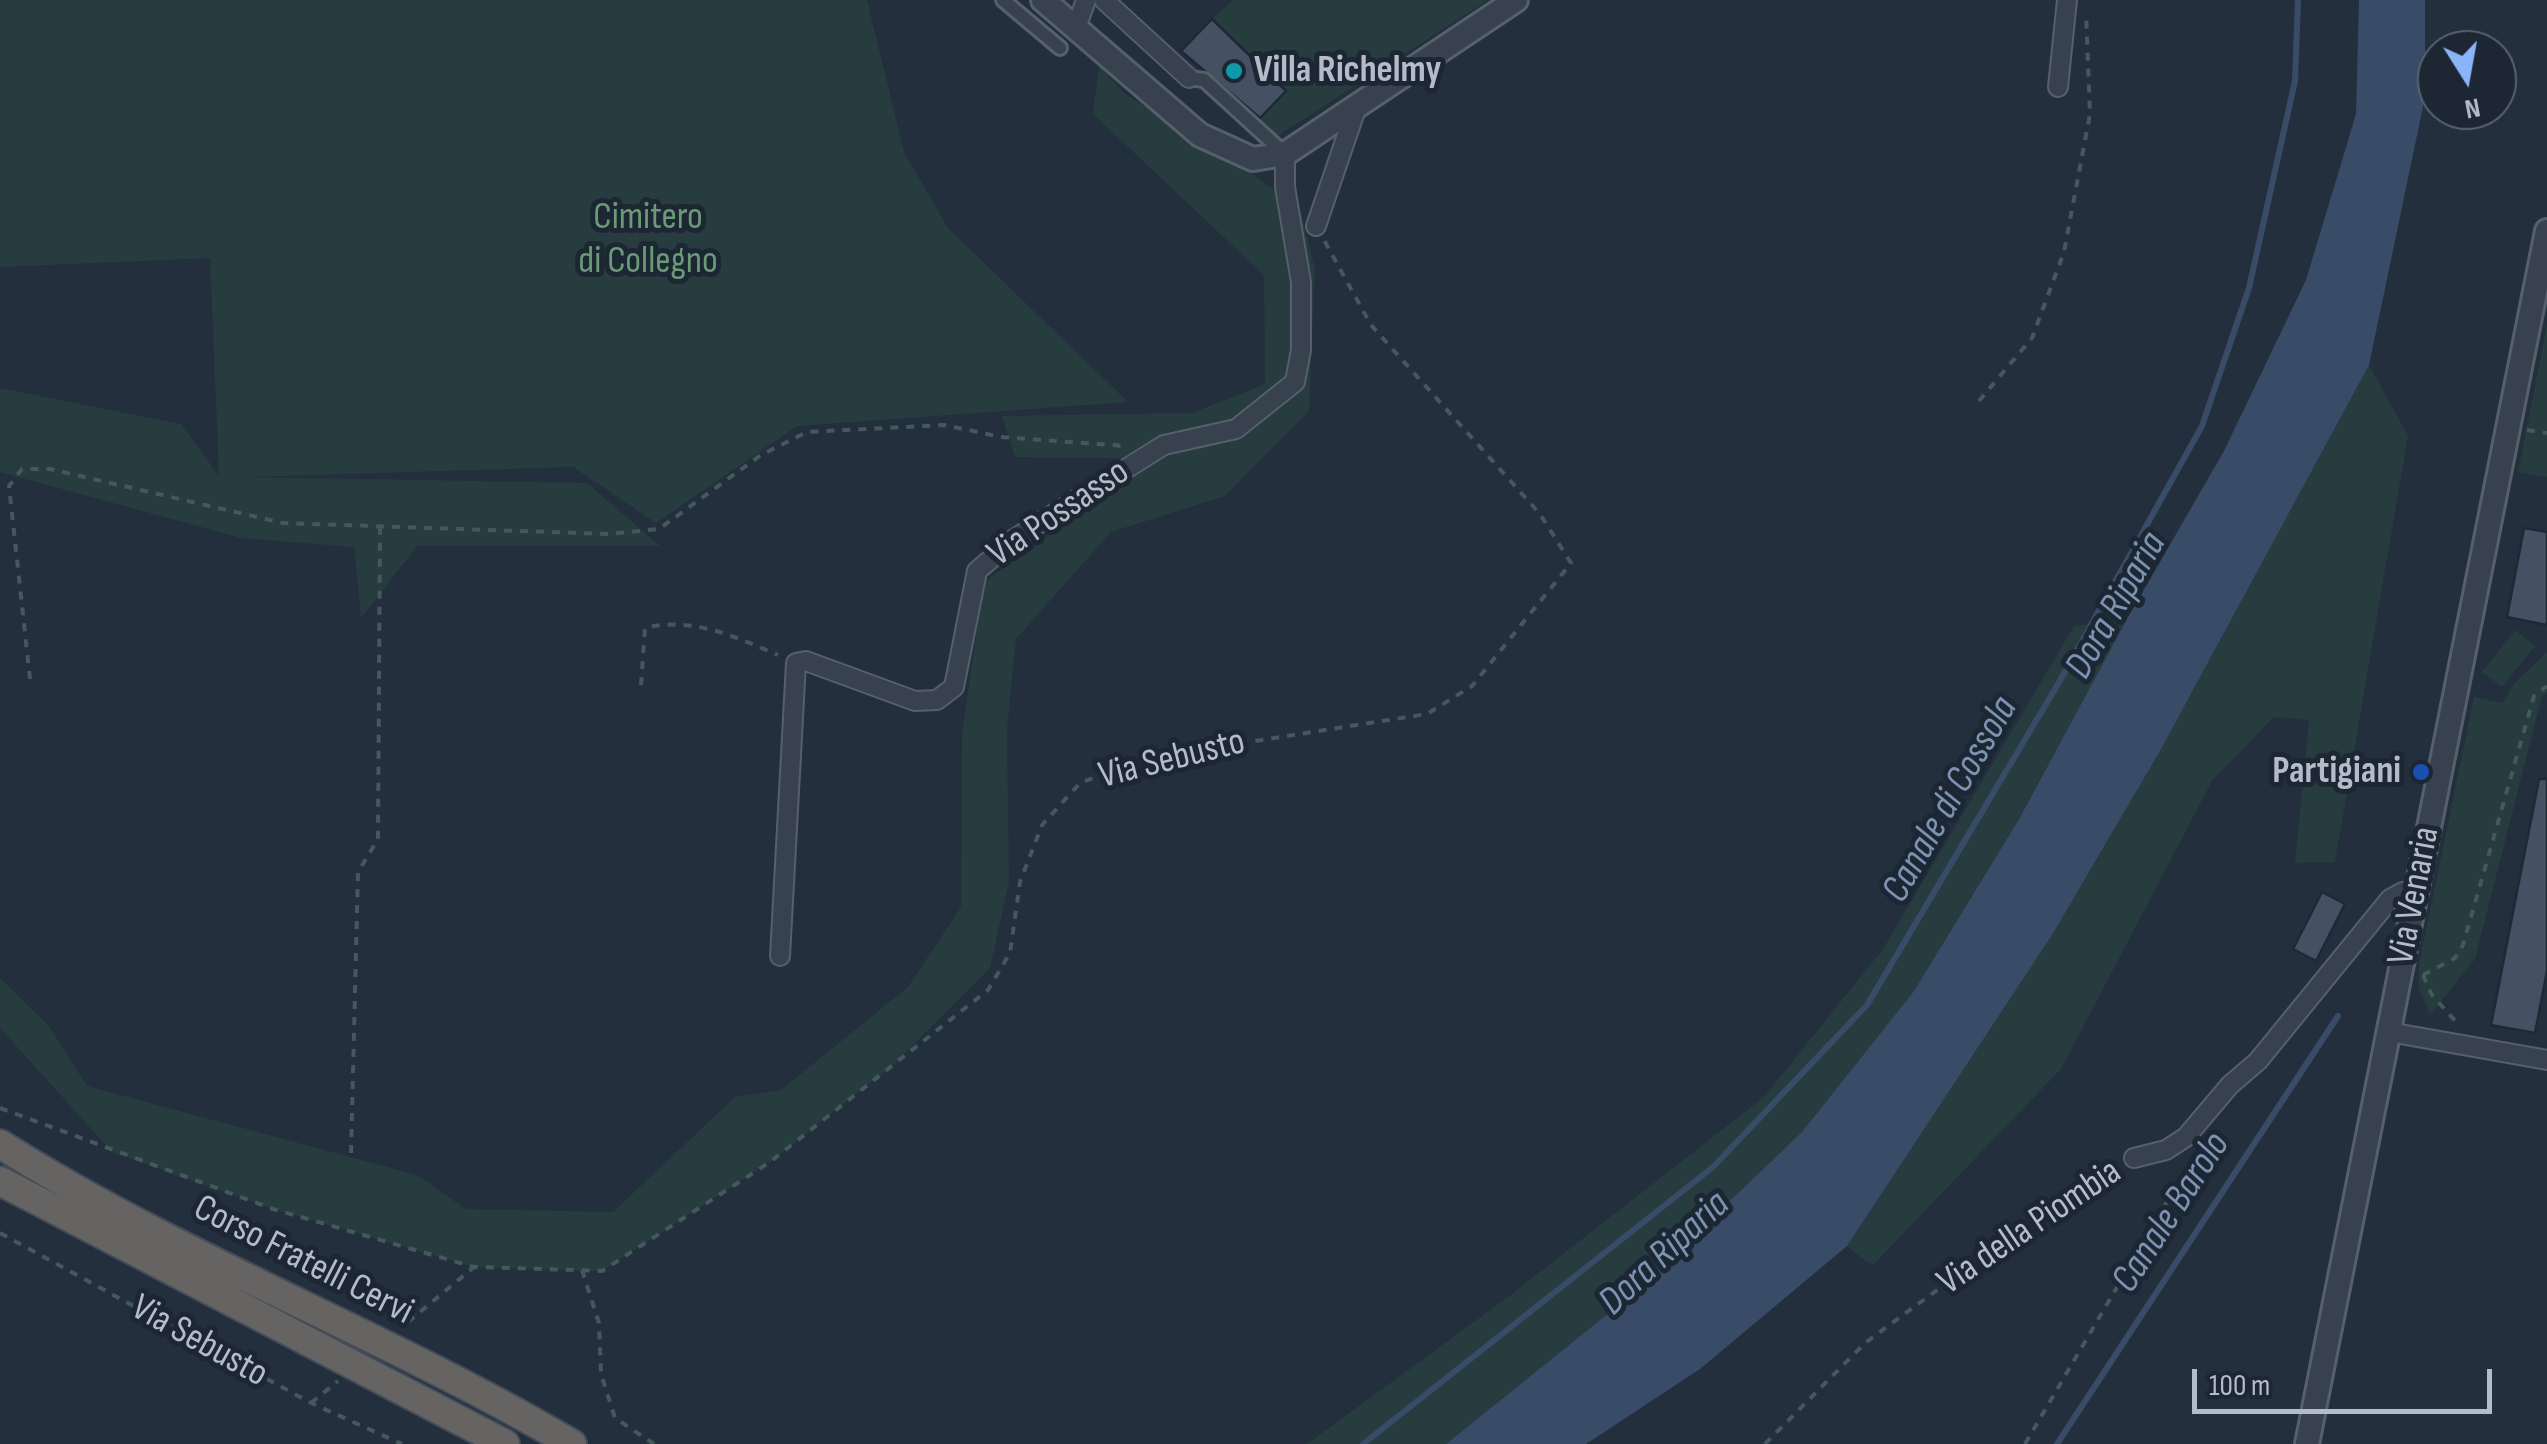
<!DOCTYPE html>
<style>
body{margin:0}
#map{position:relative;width:2547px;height:1444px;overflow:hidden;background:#242f3e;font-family:"Sofia Sans Condensed",sans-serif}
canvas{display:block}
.north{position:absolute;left:2417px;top:30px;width:100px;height:100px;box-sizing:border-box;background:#1d2633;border:2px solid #59626f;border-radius:50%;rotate:169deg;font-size:28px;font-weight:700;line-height:40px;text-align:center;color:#b4bcc9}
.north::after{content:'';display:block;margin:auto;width:35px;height:45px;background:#8ab4f8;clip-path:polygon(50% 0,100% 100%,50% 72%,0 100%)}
.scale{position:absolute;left:2192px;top:1369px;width:300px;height:45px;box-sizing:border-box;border:5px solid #b4bcc9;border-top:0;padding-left:12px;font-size:30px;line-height:35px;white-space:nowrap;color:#b4bcc9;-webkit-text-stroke:8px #1d2633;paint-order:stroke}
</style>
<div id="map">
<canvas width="2547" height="1444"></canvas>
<div class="north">N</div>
<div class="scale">100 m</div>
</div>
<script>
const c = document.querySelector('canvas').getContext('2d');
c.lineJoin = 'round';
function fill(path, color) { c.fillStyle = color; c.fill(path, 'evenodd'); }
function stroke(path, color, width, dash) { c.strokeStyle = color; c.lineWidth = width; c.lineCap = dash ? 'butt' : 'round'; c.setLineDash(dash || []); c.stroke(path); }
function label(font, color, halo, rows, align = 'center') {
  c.font = font + ' "Sofia Sans Condensed",sans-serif'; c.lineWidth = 10; c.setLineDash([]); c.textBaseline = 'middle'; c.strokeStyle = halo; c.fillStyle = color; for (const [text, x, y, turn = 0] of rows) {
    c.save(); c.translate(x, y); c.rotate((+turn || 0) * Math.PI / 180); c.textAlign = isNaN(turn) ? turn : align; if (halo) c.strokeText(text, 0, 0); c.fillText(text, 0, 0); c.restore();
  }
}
fill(new Path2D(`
 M0 0H867L904 152 948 228 1128 402 797 426 656 523 573 467 248 477 587 483 660 546H417L361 618 354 547 241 538 0 472V388L181 424 219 476 210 258 0 267Z
 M1233 0H1488L1276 137 1255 123 1285 91 1212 19Z
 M1099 66 1125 94 1254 175 1300 209 1315 269 1309 411 1225 496 1111 532 1016 639 1007 730 1009 882 990 968 893 1065 770 1162 602 1271 474 1267 273 1209 112 1152 0 1028V978L49 1026 87 1086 417 1175 466 1209 613 1212 735 1097 781 1090 908 987 961 907 962 734 984 582 1156 459 1015 457 1002 416 1192 413 1265 384 1264 275 1093 114Z
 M2547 325V477L2518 472Z
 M2369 365 2408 436 2335 862 2295 863 2309 720 2274 717 2212 781 2061 1069 1872 1266 1847 1246 2052 935 2160 751Z
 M2127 619 2019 818 1914 991 1802 1132 1630 1296 1446 1444H1307L1508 1297 1764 1097 1883 949 2074 626Z
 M2515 630 2535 646 2502 687 2482 672Z
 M2547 652V692L2542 696 2475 959 2430 1015 2419 989V964L2474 697 2503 703 2514 684Z`), '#263c3f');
fill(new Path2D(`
 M2359 0H2425V97L2369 365 2160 751 2052 935 1847 1246 1700 1369 1586 1444H1446L1630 1296 1802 1132 1914 991 2019 819 2127 619 2224 451 2306 280 2356 114Z`), '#394c67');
stroke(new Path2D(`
 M1363 1444 1713 1167 1867 1005 2058 684 2202 426 2249 288 2295 81 2298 0
 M2057 1444 2338 1016`), '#394c67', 6);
const building = new Path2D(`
 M1212 19 1286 91 1260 118 1181 51Z
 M2524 528 2547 532V625L2507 617Z
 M2539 779H2547V971L2535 1033 2491 1025Z
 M2322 892 2345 904 2316 961 2293 949Z`);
fill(building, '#455162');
stroke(building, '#1f2835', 2.5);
const pedestrian = new Path2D(`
 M1003 0 1060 48
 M1189 78 1204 80 1285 154`);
const minor = new Path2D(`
 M1104 0 1189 78
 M1076 28 1086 0
 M2058 87 2067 0
 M1316 226 1357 106
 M780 956 796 663 806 661 915 701 937 700 954 687 977 571 1014 539 1164 445 1236 429 1295 382 1301 350V282L1285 187V154
 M2389 1032 2547 1060
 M2134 1158 2166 1150 2186 1137 2230 1085 2258 1061 2390 899 2403 892 2415 893`);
const tertiary = new Path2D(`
 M1043 0 1200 135 1253 159 1285 154 1516 0
 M2307 1444 2547 231`);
const trunk = new Path2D(`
 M0 1144C182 1259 387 1335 572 1444
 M0 1181 505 1444`);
stroke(pedestrian, '#565f6c', 18);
stroke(minor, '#565f6c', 22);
stroke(tertiary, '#565f6c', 28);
stroke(trunk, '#434c59', 32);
stroke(new Path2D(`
 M1979 401 2032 338 2064 252 2090 114 2086 13
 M2527 430 2547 433
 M30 679 9 486 22 469H50L283 523 609 534 659 529 761 455 807 432 944 425 1001 437 1125 446
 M641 685 645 628C691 616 736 637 778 655
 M2423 975 2455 958 2463 945 2534 696 2547 686
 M2423 975 2432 995 2457 1023
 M0 1108 273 1209 474 1267 602 1271 770 1162 988 990 1010 953 1020 882 1042 825 1080 783 1147 758 1427 714 1472 686 1571 563 1540 514 1371 325 1324 240
 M351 1153 358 872 378 839 380 527
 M0 1233 311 1403 402 1444
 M582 1270 599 1323 601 1374 615 1418 654 1444
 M408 1322 474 1267
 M311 1403 338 1381
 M1765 1444 1865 1343 1997 1246 2049 1215 2096 1177 2116 1166
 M2025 1444 2194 1156`), '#44595c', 4, [8, 8]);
stroke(pedestrian, '#38414e', 12);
stroke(minor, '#38414e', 18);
stroke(tertiary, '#38414e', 22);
stroke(trunk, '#656462', 28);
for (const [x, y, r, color] of [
 [1234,71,10,"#0f9aa8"],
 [2421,772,10,"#1a4fb4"]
]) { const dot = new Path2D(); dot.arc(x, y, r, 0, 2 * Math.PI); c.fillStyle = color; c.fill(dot); stroke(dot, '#1d2633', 4); }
label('bold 38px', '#b4bcc9', '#1d2633', [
 ["Villa Richelmy",1254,71],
 ["Partigiani",2401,772,"right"]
], 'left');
label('38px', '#6b9a76', '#1d2633', [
 ["Cimitero",648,218],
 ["di Collegno",648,262]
]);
label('38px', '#b4bcc9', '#1d2633', [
 ["Via Possasso",1059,514,-34],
 ["Via Sebusto",1172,760,-14],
 ["Via Venaria",2415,896,-79],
 ["Via della Piombia",2030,1228,-34],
 ["Corso Fratelli Cervi",303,1261,27],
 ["Via Sebusto",199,1342,29]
]);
label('italic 40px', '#7c92b1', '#1d2633', [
 ["Dora Riparia",2117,606,-60],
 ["Canale di Cossola",1951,800,-60],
 ["Canale Barolo",2172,1213,-57],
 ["Dora Riparia",1665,1254,-43]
]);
</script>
